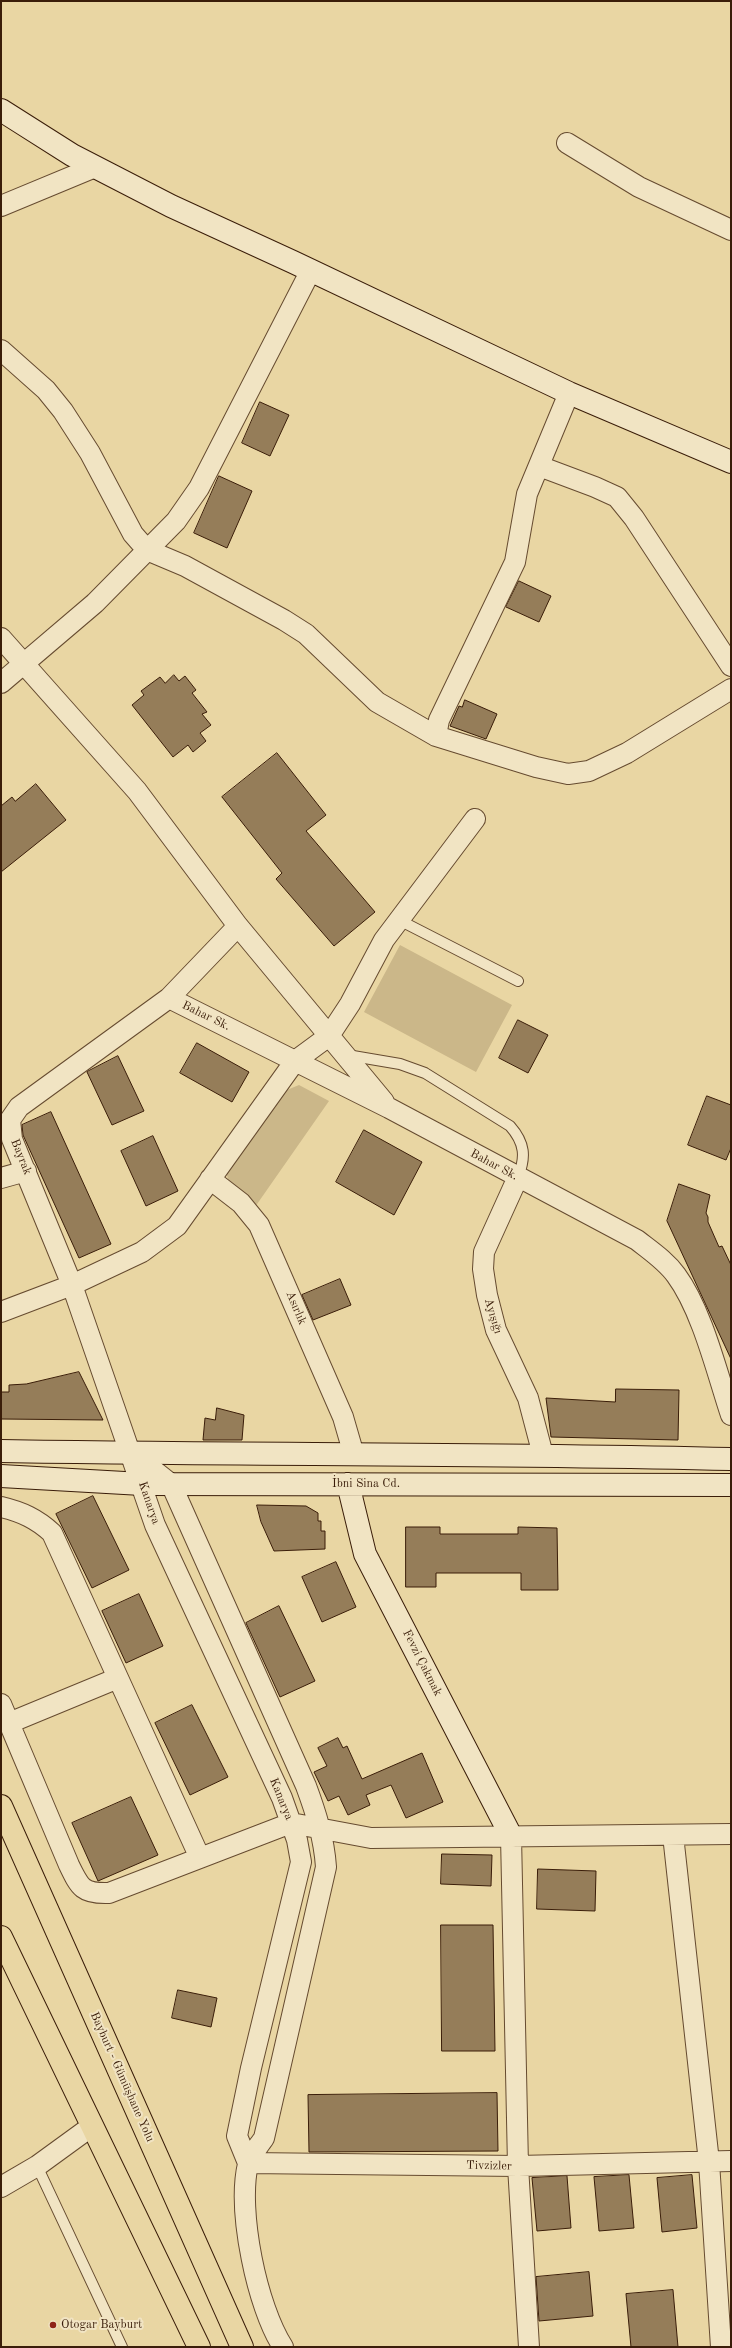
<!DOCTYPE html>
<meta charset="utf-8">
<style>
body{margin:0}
#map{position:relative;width:732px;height:2348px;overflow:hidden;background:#e9d6a3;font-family:"Old Standard TT",serif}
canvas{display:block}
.frame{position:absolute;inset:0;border:2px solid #3a1d09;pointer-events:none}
</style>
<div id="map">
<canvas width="732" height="2348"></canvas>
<div class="frame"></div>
</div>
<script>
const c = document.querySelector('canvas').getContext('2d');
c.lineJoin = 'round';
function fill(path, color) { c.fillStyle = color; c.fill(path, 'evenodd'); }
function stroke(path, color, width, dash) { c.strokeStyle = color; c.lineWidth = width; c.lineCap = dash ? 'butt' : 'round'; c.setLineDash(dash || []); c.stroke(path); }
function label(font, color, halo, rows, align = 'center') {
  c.font = font + ' "Old Standard TT",serif'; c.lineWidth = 4; c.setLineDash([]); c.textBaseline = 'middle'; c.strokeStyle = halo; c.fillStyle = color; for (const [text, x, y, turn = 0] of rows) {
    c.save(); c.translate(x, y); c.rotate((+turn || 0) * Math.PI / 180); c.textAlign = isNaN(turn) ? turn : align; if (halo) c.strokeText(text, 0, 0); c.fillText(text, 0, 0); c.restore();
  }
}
fill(new Path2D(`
 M400 945 512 1005 476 1072 364 1012Z
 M299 1085 329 1101 255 1207 228 1179 226 1172 282 1092Z`), '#cbb789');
const building = new Path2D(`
 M260 402 289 415 270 456 242 443Z
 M219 476 252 491 227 548 194 533Z
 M519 581 551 596 539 622 506 607Z
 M174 675 179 681 185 676 196 690 192 693 207 712 202 714 211 725 200 733 206 741 193 752 188 745 173 757 132 705 144 695 141 691 160 677 165 683Z
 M465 700 497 714 486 739 450 726 459 706 462 707Z
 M277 753 326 815 306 831 375 912 334 946 276 879 282 873 222 797Z
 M36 784 66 820 1 872V806L12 797 15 801Z
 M518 1020 548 1035 528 1073 499 1058Z
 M197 1043 249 1072 232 1102 180 1073Z
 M118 1056 144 1111 112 1125 87 1072Z
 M707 1096 731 1105V1148L726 1160 688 1145Z
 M51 1112 111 1244 79 1258 23 1135 22 1125Z
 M364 1130 422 1162 394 1215 336 1182Z
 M153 1136 178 1191 146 1206 121 1151Z
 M679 1184 710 1195 706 1213 708 1217V1222L719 1247 722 1246 731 1265V1359L667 1221Z
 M340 1279 351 1305 313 1320 302 1295Z
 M79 1372 103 1420 1 1419V1392H9V1385L26 1384Z
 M616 1389 679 1390 678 1440 551 1437 546 1398 615 1402Z
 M217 1408 244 1415 242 1440H203L205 1418 215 1420Z
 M93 1496 129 1570 92 1588 56 1514Z
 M257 1505 306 1506 318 1513V1521H321V1531H325V1549L274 1551 261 1522Z
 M406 1527H440V1534H518V1527L557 1528 558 1590H521V1573H436V1587H406Z
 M336 1562 356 1607 322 1622 302 1577Z
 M139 1594 163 1646 126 1663 102 1611Z
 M279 1606 315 1681 280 1697 246 1623Z
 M192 1705 228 1777 190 1795 155 1723Z
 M338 1738 343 1748 347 1746 362 1779 422 1753 443 1802 406 1818 391 1785 366 1795 370 1805 348 1815 339 1796 328 1801 314 1772 327 1766 318 1748Z
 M131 1797 158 1855 98 1881 72 1823Z
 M442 1854 492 1855 491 1886 441 1884Z
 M538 1869 596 1871 595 1911 537 1909Z
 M441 1925H493L495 2051H442Z
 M178 1990 217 1998 211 2027 172 2018Z
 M497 2093 498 2151 309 2152 308 2095Z
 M629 2175 634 2228 599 2231 594 2177Z
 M692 2175 697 2228 662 2232 657 2178Z
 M567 2176 571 2228 537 2231 532 2178Z
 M589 2272 593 2316 539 2321 536 2277Z
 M673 2290 678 2347H631L626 2294Z`);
fill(building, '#957d59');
stroke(building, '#3a1d09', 1);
const lane = new Path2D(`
 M399 920 518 981
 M347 1055 400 1064 425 1073 510 1126C525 1143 526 1157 518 1177
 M37 2166 122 2347`);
const street = new Path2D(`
 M567 143 639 187 731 230
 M1 206 95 167
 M1 350 46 390 63 411 90 453 133 534 147 550 185 566 284 620 306 634 377 702 436 736 536 767 568 774 589 771 627 753 731 689
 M539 466 595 487 617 497 634 518 731 666
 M1 638 137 791 238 926 384 1102
 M1 683 95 603 176 521 199 488 311 270
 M436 736 439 720 515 562 527 494 569 393
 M238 926 169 998 19 1107 10 1120 12 1139 72 1285 155 1525 282 1798 297 1840 301 1862 251 2068 237 2136 248 2163
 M169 998 389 1108 637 1240C651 1251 666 1261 676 1275 702 1310 717 1373 731 1415
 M518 1177 484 1252 483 1269 487 1295 496 1330 528 1398 543 1455
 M1 1178 26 1171
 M210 1179 241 1203 259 1225 343 1417 354 1455
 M1 1312 72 1285 142 1252 177 1226 295 1061 329 1036 350 1004 384 940 475 819
 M132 1453 171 1484 306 1786C316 1813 324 1838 326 1867L264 2138C259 2146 250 2155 248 2164 237 2211 257 2307 283 2347
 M1 1507C22 1512 37 1519 52 1533L200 1858
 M1 1704 69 1865C80 1888 83 1894 109 1893L291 1823 371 1838 731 1834
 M9 1723 118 1678
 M673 1835 709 2162 721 2347
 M511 1836 518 2166 529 2347
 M248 2163 518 2166 731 2161
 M1 2187 37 2166 92 2126`);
const secondary = new Path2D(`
 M1 110 72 155 171 206 293 262 569 393 731 462
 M1 1451C244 1455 488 1453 731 1459
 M1 1476 142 1484 731 1485
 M348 1484 365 1554 511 1836`);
const highway = new Path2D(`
 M1 1806 242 2347
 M1 1937 199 2347`);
stroke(lane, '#664b30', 12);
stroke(street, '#664b30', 22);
stroke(secondary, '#3a1d09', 24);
stroke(highway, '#3a1d09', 24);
stroke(lane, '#f1e4c3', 10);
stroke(street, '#f1e4c3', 20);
stroke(secondary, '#f1e4c3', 22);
stroke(highway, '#e9d6a3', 22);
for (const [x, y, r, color] of [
 [53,2325,4,"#8f2418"]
]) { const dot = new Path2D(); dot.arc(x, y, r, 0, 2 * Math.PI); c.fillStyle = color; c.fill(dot); stroke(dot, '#f1e4c3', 1.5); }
label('12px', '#3a1d09', '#f1e4c3', [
 ["Bahar Sk.",206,1016,26],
 ["Bayrak",21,1157,68],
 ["Bahar Sk.",494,1165,28],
 ["Asırlık",296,1308,67],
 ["Ayışığı",493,1316,73],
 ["İbni Sina Cd.",366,1484],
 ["Kanarya",149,1503,71],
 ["Fevzi Çakmak",422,1663,63],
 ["Kanarya",281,1799,68],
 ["Bayburt - Gümüşhane Yolu",122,2077,66],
 ["Tivzizler",489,2166,1]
]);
label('12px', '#3a1d09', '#f1e4c3', [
 ["Otogar Bayburt",61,2325]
], 'left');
</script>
